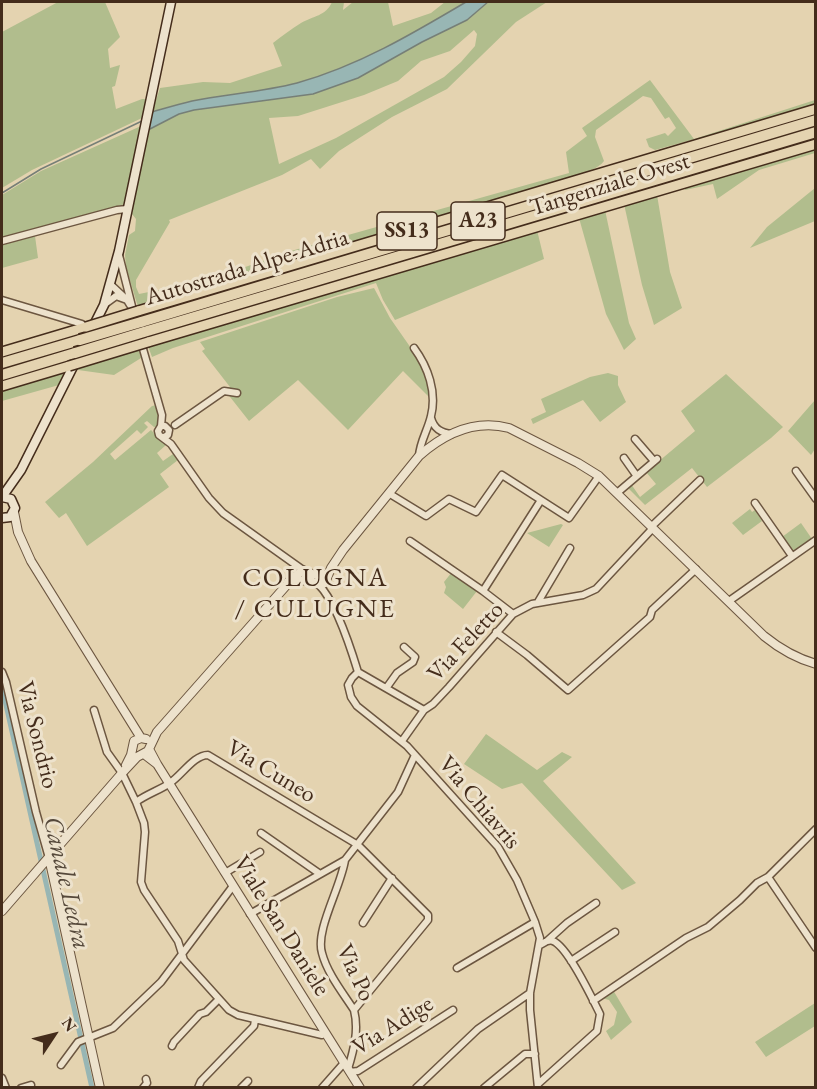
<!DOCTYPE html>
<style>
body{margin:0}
#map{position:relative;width:817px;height:1089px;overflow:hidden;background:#e4d3b0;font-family:"EB Garamond",serif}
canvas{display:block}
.frame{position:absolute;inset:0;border:3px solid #442c1b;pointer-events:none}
.north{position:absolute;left:24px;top:1005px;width:60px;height:60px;-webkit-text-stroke:4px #ede2cc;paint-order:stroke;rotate:55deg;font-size:16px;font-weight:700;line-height:24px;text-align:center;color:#442c1b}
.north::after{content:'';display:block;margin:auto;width:21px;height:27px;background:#442c1b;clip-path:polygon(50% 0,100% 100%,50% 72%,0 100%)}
</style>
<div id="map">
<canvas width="817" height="1089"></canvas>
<div class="frame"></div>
<div class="north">N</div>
</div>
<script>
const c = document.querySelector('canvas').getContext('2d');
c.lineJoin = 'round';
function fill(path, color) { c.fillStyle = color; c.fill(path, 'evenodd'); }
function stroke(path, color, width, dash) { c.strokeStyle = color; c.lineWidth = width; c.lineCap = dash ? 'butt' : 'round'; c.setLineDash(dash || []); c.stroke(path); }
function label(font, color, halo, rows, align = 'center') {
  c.font = font + ' "EB Garamond",serif'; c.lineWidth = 6; c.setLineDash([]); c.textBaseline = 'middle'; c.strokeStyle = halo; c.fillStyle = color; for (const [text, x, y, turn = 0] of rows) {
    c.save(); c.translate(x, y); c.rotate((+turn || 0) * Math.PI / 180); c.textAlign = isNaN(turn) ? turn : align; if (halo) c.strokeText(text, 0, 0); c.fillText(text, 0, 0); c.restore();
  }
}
fill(new Path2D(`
 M58 2H105L120 37 108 49 110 68 120 65 115 86 112 87 116 109 142 99H146L142 118 32 170 2 188V32Z
 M332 2H344L343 10 353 2H388L393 26 431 13 445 2H466C412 34 358 66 297 83 262 92 227 94 192 101 179 104 166 108 152 112L160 88 203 82 230 83 282 66 273 43C282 36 291 29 301 23 313 16 326 16 332 2Z
 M489 2H547L516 22 447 89 392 117 339 151 320 169 311 159 282 175 169 220 170 222 136 280V287L139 294 208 280 291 251 569 173 566 152 587 136 582 128 650 80 694 139 815 100V106L714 137 699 138 655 150 649 147 646 139 665 133 668 136 676 128 669 117 665 119 651 98 643 96 596 130 595 137 604 161C593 176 554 179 537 189L138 307 126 267 125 255 129 235 135 231 136 219 132 214 148 130 179 114 194 110 313 94 358 78 422 42 467 20ZM474 30 477 34 475 46 461 62 444 77 336 138 279 164 269 118 298 116 364 95 398 81 421 61 450 51Z
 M141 126 125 204 2 239V195L41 171Z
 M815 147V153L759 170 717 199 713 184 685 190 684 187Z
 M815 188V221L750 248 767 227Z
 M657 195 670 272 682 308 654 325 642 285 624 204Z
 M605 210 629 323 636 339 624 350 606 314 579 218Z
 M537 230 544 259 395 320 383 300 376 283 173 348 152 357 148 346Z
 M35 236 38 258 2 268V245Z
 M374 288 390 318 420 361 427 377 431 399 403 371 348 430 298 380 249 421 223 388 230 387 202 351 205 349 200 342 337 297Z
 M139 349 141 358 114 375 78 370 79 367Z
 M67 370 59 385 2 401V391Z
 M608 373 618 376V385L626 402 600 422 583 400 533 424 531 419 546 412 541 399 590 377Z
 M726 374 783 427 771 438 707 487 692 468 645 505 626 486 631 484 640 497 656 484 646 472 695 431 681 411Z
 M815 400V449L811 455 788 431Z
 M157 405 161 415 158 426 154 427 147 421 144 423 148 427 141 434 137 430 110 454 115 460 151 430 166 445 157 453 163 461 173 454 178 460 160 474 169 487 87 546 66 513 59 518 45 502 93 462 152 406Z
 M750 509 752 512 755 510 762 521 743 535 732 523Z
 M801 523 812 539 793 553 782 537Z
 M561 524 563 525 549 547 527 533Z
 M452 572 477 591 463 609 444 593 446 587 444 582Z
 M486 734 537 770 562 752 572 757 543 781 636 883 622 890 522 783 502 789 464 764Z
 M613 990 632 1022 611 1040 606 1031 614 1025 617 1012 609 1000 602 998Z
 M815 1003V1026L766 1057 755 1042Z`), '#b1bd8d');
const water = new Path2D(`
 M466 2H488L467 20 422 42 358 78 313 94 194 110 179 114 148 130 152 112C166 108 179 104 192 101 227 94 262 92 297 83 358 66 412 34 466 2Z`);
fill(water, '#98b6b4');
stroke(water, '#767f77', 1.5);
stroke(new Path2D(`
 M2 193 41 169 142 121`), '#767f77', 1.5);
stroke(new Path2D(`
 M2 687 92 1088`), '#98b6b4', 5);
const minor = new Path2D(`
 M2 241 117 210 127 209
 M119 255 137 326
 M110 284 125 298
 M2 300 82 324
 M105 304 116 296 127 300 130 305
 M141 342 162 415 161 426 158 431 159 435 171 444 209 498 223 513 303 570
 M414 348C428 367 437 392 431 416 428 430 420 441 419 456
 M431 418C434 429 441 433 452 434
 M175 425 224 391 237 393
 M161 426H165L169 430 168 435 164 437
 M635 439 654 461
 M624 458 636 475
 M796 471 816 499
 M617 493 657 459
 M390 494 426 516 449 499 476 512 502 475 569 518 599 476
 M755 503 792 556
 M652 526 700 480
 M410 541 483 591
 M319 585C335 601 351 649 358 672
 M729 601 816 540
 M538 602 570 548
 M513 614 483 591 541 500
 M496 632 527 655 568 690 650 617 652 610 696 569
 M2 672 6 682 36 812 49 858
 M358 672 352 678 348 685 351 697 357 706 407 746 498 847 517 880 535 922 540 938 530 993V1010L538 1088
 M358 672 424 710
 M387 687 397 673 413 662 415 657 404 647
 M94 710 107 752 122 773 136 802 144 823 145 832 141 882 144 890 178 941 184 960 229 1010 238 1015 322 1035 325 1033
 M402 741 424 710 433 704 449 687 513 614 532 604 583 595 596 589 653 528
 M136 802C147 794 160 790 170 783 182 775 194 755 208 755L358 845 428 915V920L354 1010
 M261 833 320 874
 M345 860C341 887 315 930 322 953 327 973 343 993 354 1010 359 1030 354 1049 348 1069
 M225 873 260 852
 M768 877 816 948
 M250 914 345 860 398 792 415 755
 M363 923 392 878
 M547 941 567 923 596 903
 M571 961 615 932
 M457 968 535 922
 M593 1001 686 938 708 927 740 900 757 883 768 877 816 829
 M172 1046 174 1042 200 1014 206 1012 219 999
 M61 1065 78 1042 113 1028 161 982 233 886
 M350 1072 358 1071 453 1010
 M2 1078 6 1088
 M538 1084 597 1031 600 1014C592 998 568 947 553 941 548 939 544 943 540 945
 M21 1088 31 1085
 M143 1088 147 1083 146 1079
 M198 1088 201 1081 254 1026 255 1020
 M241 1088 248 1081
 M322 1088 344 1063
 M416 1088 478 1029 530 993
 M484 1088 525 1054H535`);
const tertiary = new Path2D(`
 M14 512 18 532 31 561 141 738
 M288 582C298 579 311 580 320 585L325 583 331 568 343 550 419 456C444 434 475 419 509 428L578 463 599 476 764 636C780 649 795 658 816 664
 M144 754 157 764 149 749
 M157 764 360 1088
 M126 765 131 755 134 741 141 738 146 739
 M49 858 100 1088
 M2 911 123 772 137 757 148 751 157 732 292 579 303 570 312 574 323 575 326 579`);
const secondary = new Path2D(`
 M2 497 21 470 104 305 119 251 171 2
 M2 497 11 499 15 508 10 517 2 518`);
const trunk = new Path2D(`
 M138 311 816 109
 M148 342 816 144
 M2 352 86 327
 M2 386 69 366`);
const motorway = new Path2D(`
 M141 322 816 120
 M144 332 816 132
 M2 363 80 340
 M2 375 75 353`);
stroke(minor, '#6c5640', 9);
stroke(tertiary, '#6c5640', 10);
stroke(secondary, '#442c1b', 11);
stroke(trunk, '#442c1b', 12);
stroke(motorway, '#442c1b', 14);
stroke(minor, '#ede2cc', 6);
stroke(tertiary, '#ede2cc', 8);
stroke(secondary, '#ede2cc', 8);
stroke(trunk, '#e4d3b0', 9);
stroke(motorway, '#e4d3b0', 10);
const trunkBridge = new Path2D(`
 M86 327 138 311
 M69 366 148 342`);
const motorwayBridge = new Path2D(`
 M80 340 141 322
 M75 353 144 332`);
stroke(trunkBridge, '#442c1b', 12, []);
stroke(motorwayBridge, '#442c1b', 14, []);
stroke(trunkBridge, '#e4d3b0', 9);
stroke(motorwayBridge, '#e4d3b0', 10);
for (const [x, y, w] of [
 [478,221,54],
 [407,231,60]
]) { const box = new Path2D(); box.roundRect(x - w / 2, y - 19, w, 38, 4.5); c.fillStyle = '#ede2cc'; c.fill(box); stroke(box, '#442c1b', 1.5); }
label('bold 22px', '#442c1b', null, [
 ["A23",478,221],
 ["SS13",407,231]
]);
label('24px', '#442c1b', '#ede2cc', [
 ["Tangenziale Ovest",610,185,-17],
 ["Autostrada Alpe-Adria",247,268,-17],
 ["Via Feletto",466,642,-47],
 ["Via Sondrio",37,735,76],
 ["Via Cuneo",271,772,31],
 ["Via Chiavris",479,803,50],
 ["Viale San Daniele",281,926,58],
 ["Via Po",355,973,65],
 ["Via Adige",393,1026,-32]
]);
label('italic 26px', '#55483a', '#ede2cc', [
 ["Canale Ledra",66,883,77]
]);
c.letterSpacing = '1.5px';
label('27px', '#442c1b', '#ede2cc', [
 ["COLUGNA",315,579],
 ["/ CULUGNE",315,610]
]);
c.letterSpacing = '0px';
</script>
